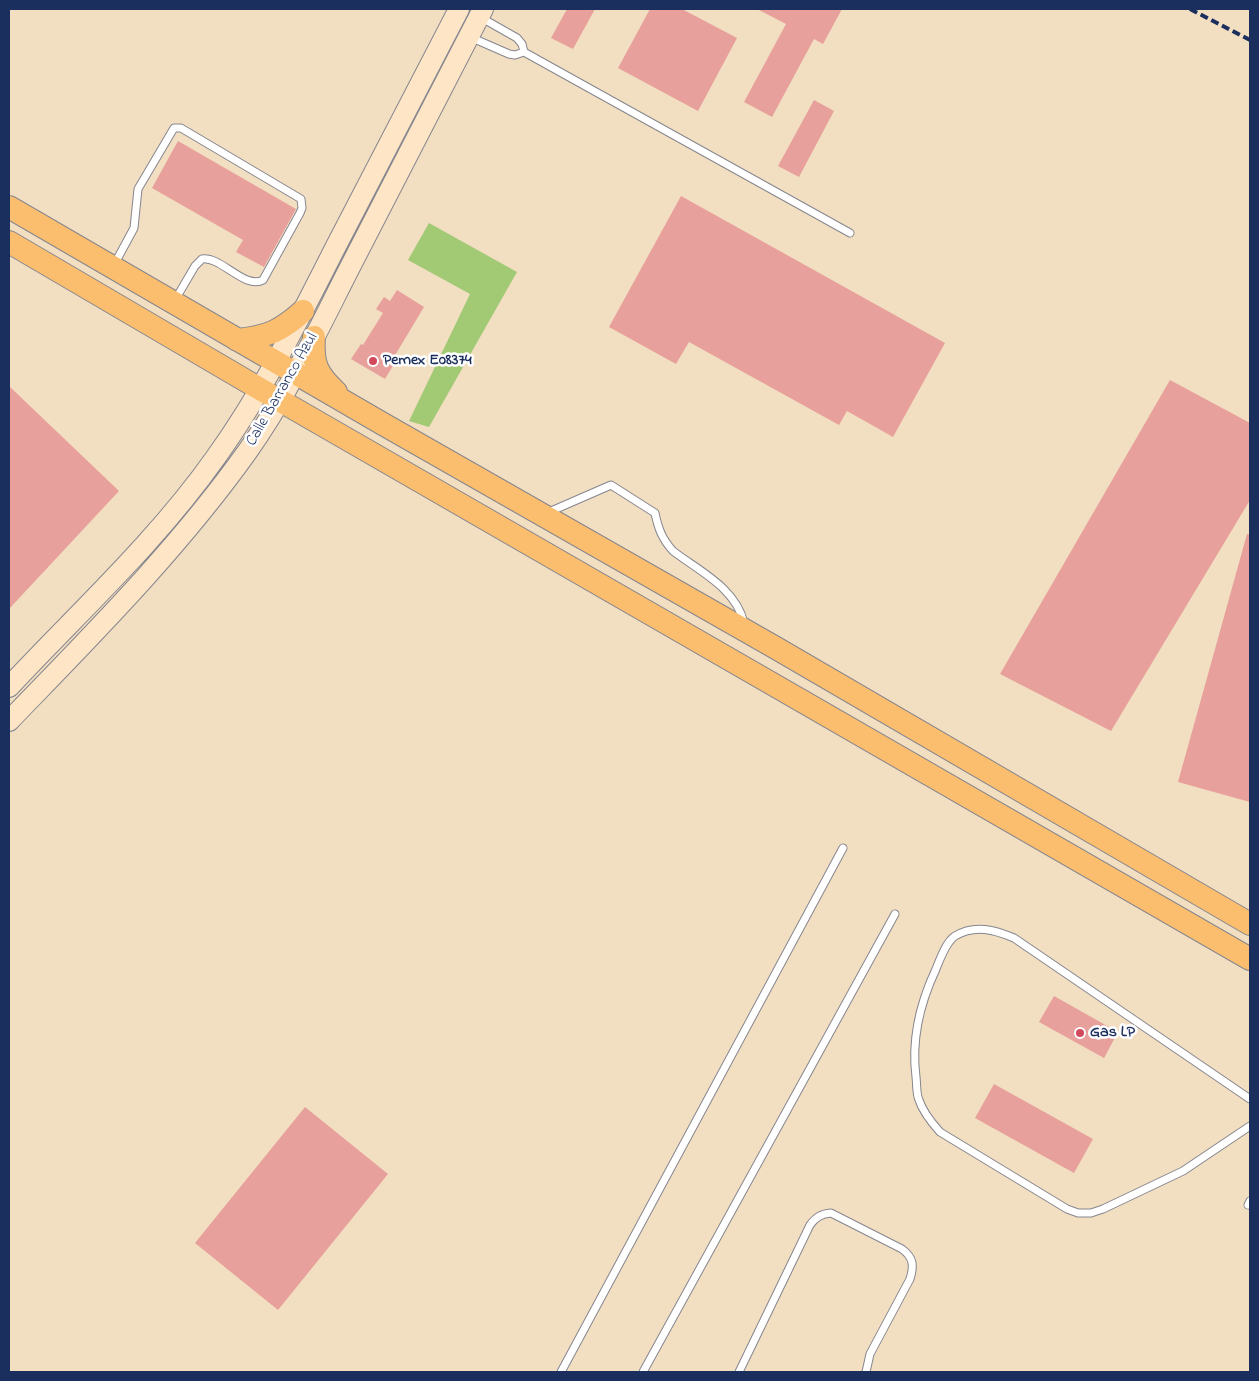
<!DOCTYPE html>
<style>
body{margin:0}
#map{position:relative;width:1259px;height:1381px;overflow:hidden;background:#f2dec0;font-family:"Indie Flower",sans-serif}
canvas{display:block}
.frame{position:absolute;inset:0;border:10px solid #1b2f5e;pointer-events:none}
</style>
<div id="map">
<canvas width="1259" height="1381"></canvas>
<div class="frame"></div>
</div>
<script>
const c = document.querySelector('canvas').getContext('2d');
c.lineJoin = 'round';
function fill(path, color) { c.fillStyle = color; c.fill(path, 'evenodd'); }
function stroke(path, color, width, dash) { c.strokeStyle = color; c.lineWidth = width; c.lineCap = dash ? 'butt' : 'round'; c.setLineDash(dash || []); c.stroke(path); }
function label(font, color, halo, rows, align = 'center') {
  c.font = font + ' "Indie Flower",sans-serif'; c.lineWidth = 5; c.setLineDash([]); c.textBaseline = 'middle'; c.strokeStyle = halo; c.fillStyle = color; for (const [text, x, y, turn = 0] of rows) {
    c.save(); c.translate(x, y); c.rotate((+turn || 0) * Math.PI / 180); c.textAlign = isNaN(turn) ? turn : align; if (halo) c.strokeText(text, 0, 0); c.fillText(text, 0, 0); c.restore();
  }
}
fill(new Path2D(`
 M429 223 517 272 429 427 409 421 470 294 408 260Z`), '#a2ca75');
fill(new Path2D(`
 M567 9H595L573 49 551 38Z
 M650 9H682L737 38 698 111 618 68Z
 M757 9H842L823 44 814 39 772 117 744 102 786 24Z
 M814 100 834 111 799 177 778 166Z
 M178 141 296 209 264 267 236 252 243 240 152 188Z
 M681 196 945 343 893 437 847 411 839 425 689 342 676 364 609 327Z
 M397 290 424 307 391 362 394 364 385 379 351 359 361 344 363 345 383 313 376 309 384 297 390 301Z
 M1170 380 1250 423V500L1111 731 1000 674Z
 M9 386 119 491 9 609Z
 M1247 534 1250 535V802L1178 782Z
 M1054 996 1118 1032 1104 1058 1039 1022Z
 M994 1084 1093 1139 1074 1173 975 1118Z
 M305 1107 388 1174 278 1310 195 1243Z`), '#e7a09b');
const service = new Path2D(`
 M480 17 517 38 522 44 524 52 850 233
 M470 37 509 54 515 55 524 52
 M114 265 134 228 138 189 174 128H181L301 199 302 208 300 213 263 280C245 290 221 256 202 259L195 266 175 300
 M549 512 611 485 655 513C658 528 662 539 673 551 699 571 736 588 744 623
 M1250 1099 1014 938C995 930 975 924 955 936 946 942 940 959 936 969 920 1003 911 1038 916 1077 917 1084 916 1093 919 1100 923 1112 931 1122 940 1132L1067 1209 1078 1213H1091L1103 1209 1183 1171 1250 1126
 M1248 1205 1250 1201
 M561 1372 843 848
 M643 1372 895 914
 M739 1372 810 1225C816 1217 821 1214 831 1213L902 1249C914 1258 914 1266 910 1279L870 1354 866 1372`);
const secondary = new Path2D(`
 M9 687C79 612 156 542 216 457 262 393 298 321 334 250 376 170 417 89 459 9
 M9 721C92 635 177 550 247 452 287 396 317 332 348 271 393 183 438 96 483 9`);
const primary = new Path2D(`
 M9 207 383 424 776 648 1250 924
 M9 242 260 389 1250 959
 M314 337C312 364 317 374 336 392
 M237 340C267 337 281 331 303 311`);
stroke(service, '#86868f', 9);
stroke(secondary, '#86868f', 22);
stroke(primary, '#86868f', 24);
stroke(service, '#fff', 7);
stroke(secondary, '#fde5c5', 20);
stroke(primary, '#fabe6e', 22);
stroke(new Path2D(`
 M1190 9 1250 40`), '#1b2f5e', 4, [8, 4]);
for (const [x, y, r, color] of [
 [373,361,5,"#d1495b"],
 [1080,1033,5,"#d1495b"]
]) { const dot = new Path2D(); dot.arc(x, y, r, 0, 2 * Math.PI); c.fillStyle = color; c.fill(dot); stroke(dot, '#fff', 2); }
label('bold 16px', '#1b2f5e', '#fff', [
 ["Pemex E08374",383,361],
 ["Gas LP",1090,1033]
], 'left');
label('16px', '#1b2f5e', '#fff', [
 ["Calle Barranco Azul",283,390,-60]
]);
</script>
